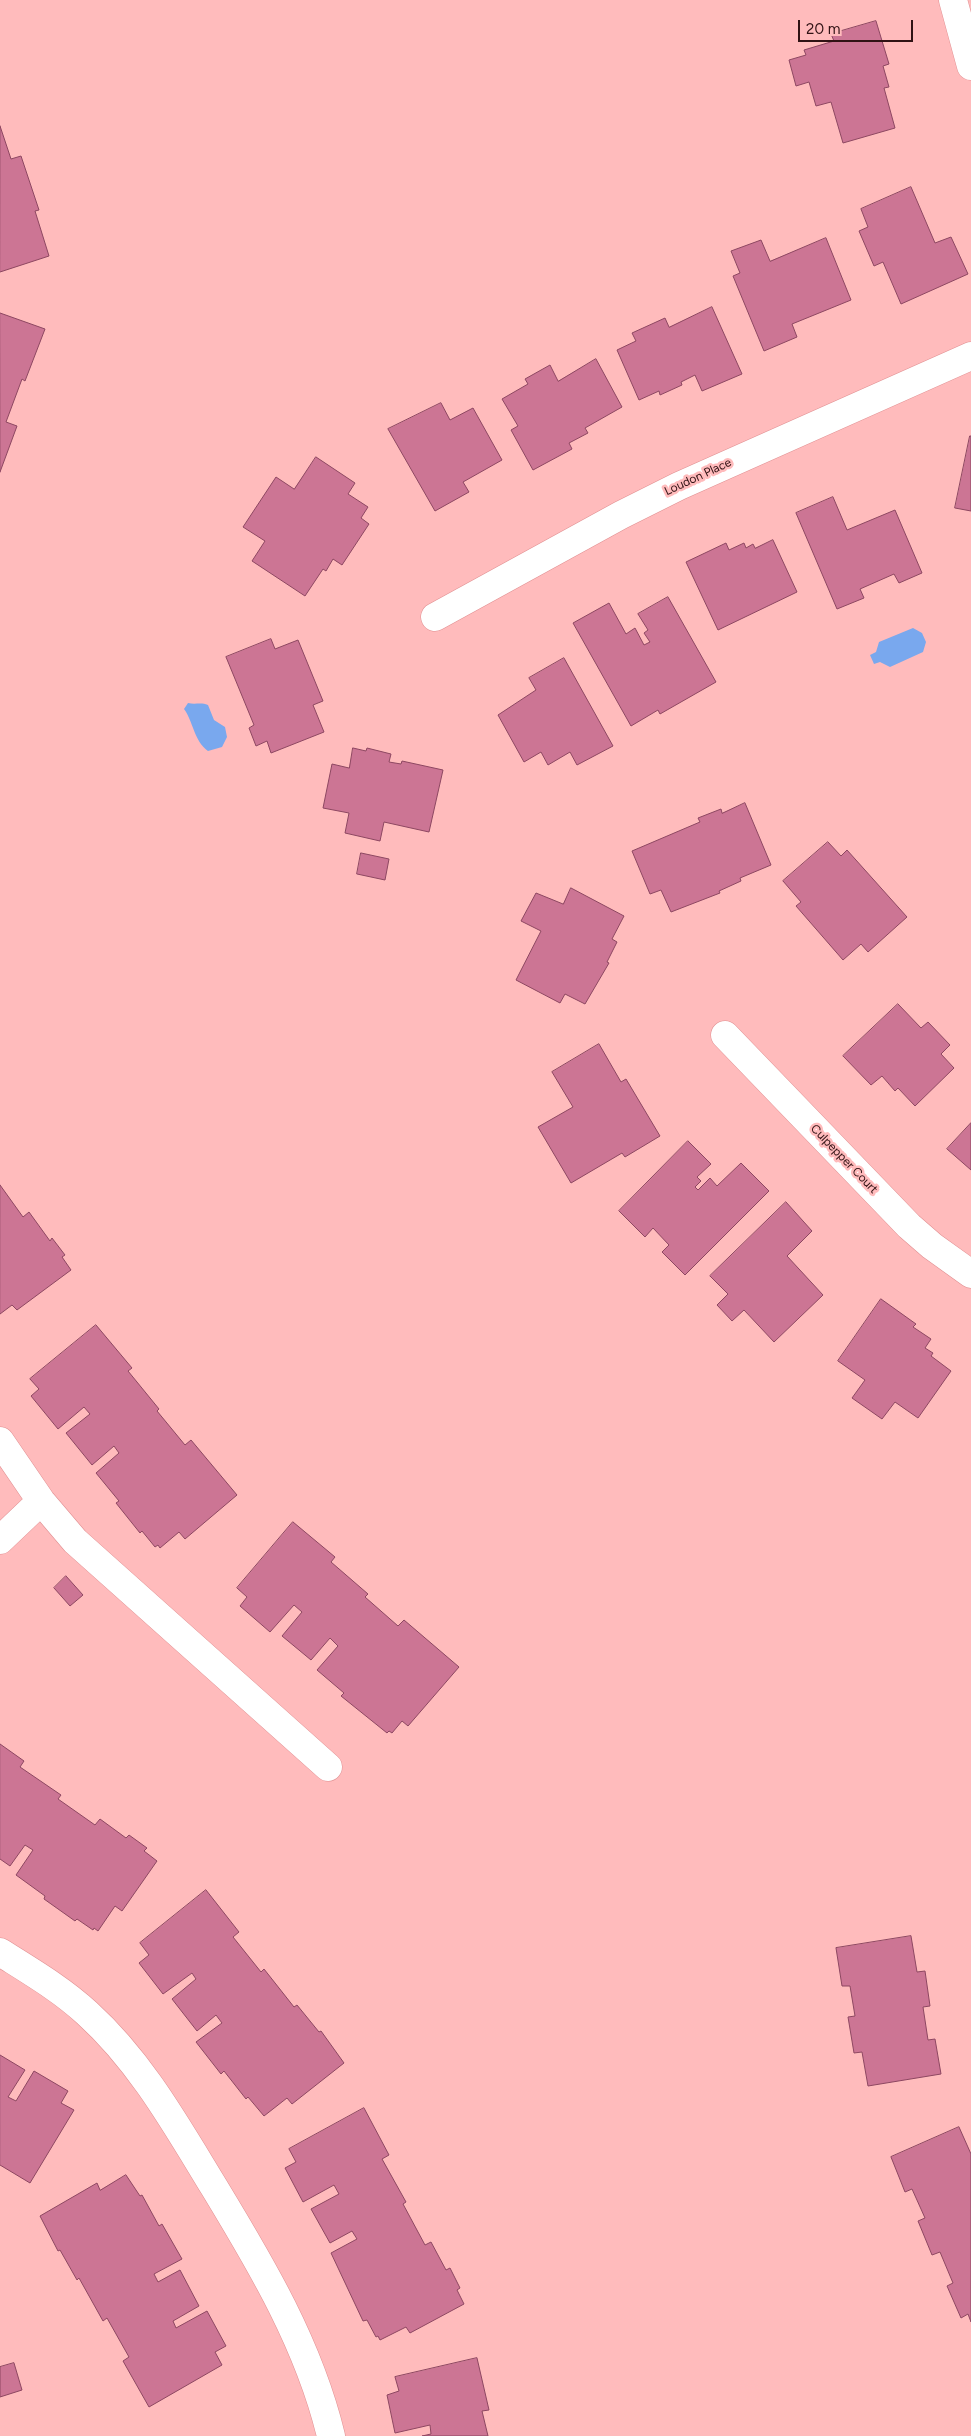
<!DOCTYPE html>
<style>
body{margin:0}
#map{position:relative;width:971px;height:2436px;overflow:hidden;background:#ffbbbc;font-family:Figtree,sans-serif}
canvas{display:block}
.scale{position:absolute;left:798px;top:20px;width:115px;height:22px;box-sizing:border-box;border:2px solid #301214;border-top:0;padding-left:6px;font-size:15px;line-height:18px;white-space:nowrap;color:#301214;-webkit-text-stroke:4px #ffbbbc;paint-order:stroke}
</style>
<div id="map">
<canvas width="971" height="2436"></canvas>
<div class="scale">20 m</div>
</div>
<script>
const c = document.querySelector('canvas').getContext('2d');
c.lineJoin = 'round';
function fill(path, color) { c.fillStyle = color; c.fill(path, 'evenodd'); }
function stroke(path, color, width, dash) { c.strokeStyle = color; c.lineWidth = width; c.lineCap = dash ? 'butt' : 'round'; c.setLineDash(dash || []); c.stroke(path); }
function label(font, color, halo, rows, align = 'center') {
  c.font = font + ' Figtree,sans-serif'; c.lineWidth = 5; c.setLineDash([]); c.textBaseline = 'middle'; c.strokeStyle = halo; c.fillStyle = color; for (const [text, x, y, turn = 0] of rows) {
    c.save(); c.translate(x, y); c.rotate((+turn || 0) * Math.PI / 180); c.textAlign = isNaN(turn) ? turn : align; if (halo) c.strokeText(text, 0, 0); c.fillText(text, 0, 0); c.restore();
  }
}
fill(new Path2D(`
 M913 628 922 633 926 642 923 652 890 667 880 662 874 664 870 655 876 652 879 642Z
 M188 703C195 705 201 702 208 705L214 720 225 727 227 737 222 747 208 751C194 741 193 721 184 709Z`), '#79a8ee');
const building = new Path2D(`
 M876 21 889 64 883 66 889 87 884 88 895 128 843 143 831 102 816 106 809 82 796 86 789 60 806 55 804 50 834 41 831 34Z
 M0 126 11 159 21 156 39 210 35 211 49 256 0 272Z
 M911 187 935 243 951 237 968 274 901 304 883 262 874 266 859 231 868 227 861 209Z
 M826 238 851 300 792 324 797 337 764 351 733 276 740 273 731 251 761 240 770 261Z
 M712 307 742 374 702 391 695 375 681 382 682 385 660 395 659 391 639 400 617 350 636 341 632 333 665 318 669 327Z
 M0 313 45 329 25 381 22 379 6 422 17 426 0 472Z
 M596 359 622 407 585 428 588 433 569 443 572 449 533 470 511 430 518 426 502 399 528 384 525 379 550 365 558 381Z
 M441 403 450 420 473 408 502 460 463 482 469 492 435 511 388 429Z
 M970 436H971V511L955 508Z
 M316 457 355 483 348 494 368 507 361 518 369 524 342 565 333 559 326 571 323 569 305 596 252 561 265 541 243 527 276 477 294 489Z
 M833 497 847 530 895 510 922 573 899 583 894 574 860 589 864 598 837 609 796 513Z
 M773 540 797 592 718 630 686 562 726 543 729 550 744 543 746 548 753 544 755 548Z
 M668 597 716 682 660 714 658 710 631 726 573 623 609 603 626 634 635 628 644 645 650 642 644 633 648 630 638 614Z
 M271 639 275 649 298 640 323 701 313 705 324 732 271 753 267 741 256 746 249 728 254 725 226 657Z
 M564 658 613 746 577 765 570 752 548 765 541 752 524 762 498 715 536 690 529 678Z
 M353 748 366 751 367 748 391 754 389 762 401 764 402 761 443 770 429 832 384 822 380 841 345 833 349 813 323 808 332 764 349 768Z
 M745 803 771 865 740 878 741 881 719 891 720 893 671 912 661 890 650 894 632 851 700 822 698 818 721 809 722 813Z
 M828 842 841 856 847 850 907 917 868 952 861 944 843 960 796 906 801 902 783 881Z
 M361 853 389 859 385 880 357 874Z
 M571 888 624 916 612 939 617 942 607 962 609 963 585 1004 565 994 560 1003 516 980 541 931 521 921 536 893 563 904Z
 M898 1004 921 1028 928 1022 950 1045 941 1054 954 1068 915 1106 898 1088 895 1091 882 1076 871 1085 843 1056Z
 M599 1044 621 1082 626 1079 660 1136 625 1157 622 1153 571 1183 538 1127 573 1107 552 1072Z
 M971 1123V1170L947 1149Z
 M688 1141 711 1164 697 1177 701 1181 695 1187 698 1190 710 1178 717 1186 741 1163 769 1191 685 1275 662 1252 669 1245 653 1228 645 1237 619 1211Z
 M0 1185 23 1217 29 1212 50 1241 52 1238 65 1255 62 1257 71 1270 17 1310 12 1305 0 1314Z
 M786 1202 812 1231 787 1256 823 1295 774 1342 744 1310 732 1321 717 1305 728 1294 710 1276Z
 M881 1299 916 1324 913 1327 931 1339 925 1348 933 1353 931 1356 951 1371 918 1418 895 1402 882 1419 852 1398 865 1380 838 1361Z
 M96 1325 132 1368 128 1371 159 1409 157 1411 185 1445 191 1440 237 1495 185 1539 179 1532 160 1548 158 1545 155 1547 142 1531 140 1533 116 1503 119 1501 96 1473 119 1453 114 1446 92 1465 66 1433 90 1414 84 1407 58 1429 31 1396 39 1389 30 1379Z
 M293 1522 335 1557 331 1562 368 1594 365 1597 398 1626 404 1620 459 1667 408 1726 402 1721 392 1733 389 1731 387 1733 341 1696 344 1693 317 1670 338 1646 330 1638 311 1660 282 1636 302 1612 294 1605 270 1632 240 1606 247 1597 237 1588Z
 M66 1576 83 1595 70 1606 54 1588Z
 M0 1744 24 1761 20 1767 61 1795 58 1799 95 1825 100 1819 126 1838 129 1835 147 1848 144 1851 157 1861 122 1911 115 1906 98 1931 94 1928 93 1930 77 1919 75 1921 44 1899 45 1896 16 1875 33 1850 25 1845 10 1866 0 1859Z
 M206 1890 239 1932 233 1937 261 1972 264 1969 294 2007 297 2005 319 2032 321 2031 344 2063 292 2104 287 2098 264 2116 248 2097 246 2099 224 2071 221 2074 196 2042 222 2023 216 2015 197 2031 172 1999 196 1979 192 1973 163 1994 139 1963 149 1955 140 1943Z
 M911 1936 917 1972 925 1971 930 2006 923 2007 928 2040 935 2039 941 2074 868 2086 862 2052 854 2053 848 2017 855 2016 850 1986H842L836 1948Z
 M0 2055 25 2070 8 2097 16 2101 34 2071 68 2091 61 2103 74 2110 30 2183 0 2165Z
 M364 2108 389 2155 382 2159 406 2202 403 2204 425 2245 431 2242 446 2270 450 2268 460 2288 457 2290 464 2304 410 2333 406 2327 380 2340 378 2336 376 2337 367 2320 363 2321 331 2253 357 2239 352 2231 330 2243 311 2209 339 2194 334 2185 303 2202 285 2168 296 2162 289 2149Z
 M959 2127 971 2154V2322L968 2314 961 2318 947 2286 953 2283 940 2252 932 2255 918 2221 925 2218 912 2189 905 2192 891 2157Z
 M126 2175 140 2196 142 2195 159 2226 162 2224 182 2259 154 2274 158 2282 180 2270 199 2306 173 2321 176 2328 207 2311 226 2346 215 2352 222 2365 149 2407 123 2361 129 2357 107 2318 103 2321 79 2278 77 2280 60 2250 58 2251 40 2216 97 2183 100 2190Z
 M477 2358 489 2410 482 2411 488 2436H422L431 2434 430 2425 395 2433 387 2395 399 2391 395 2377Z
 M14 2363 22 2390 0 2397V2367Z`);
fill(building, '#cc7594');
stroke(building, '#8d4761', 1);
const street = new Path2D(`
 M953 0 971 66
 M435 617 621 515 679 486 971 356
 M725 1035 909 1226 932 1246 971 1274
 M0 1441 41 1501 75 1541 328 1767
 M0 1540 41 1501
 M0 1952C30 1971 61 1989 87 2013 141 2062 176 2125 214 2187 262 2266 309 2345 331 2436`);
stroke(street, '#e08f91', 29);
stroke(street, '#fff', 28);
label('12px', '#301214', '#ffbbbc', [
 ["Loudon Place",698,477,-25],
 ["Culpepper Court",844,1159,46]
]);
</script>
